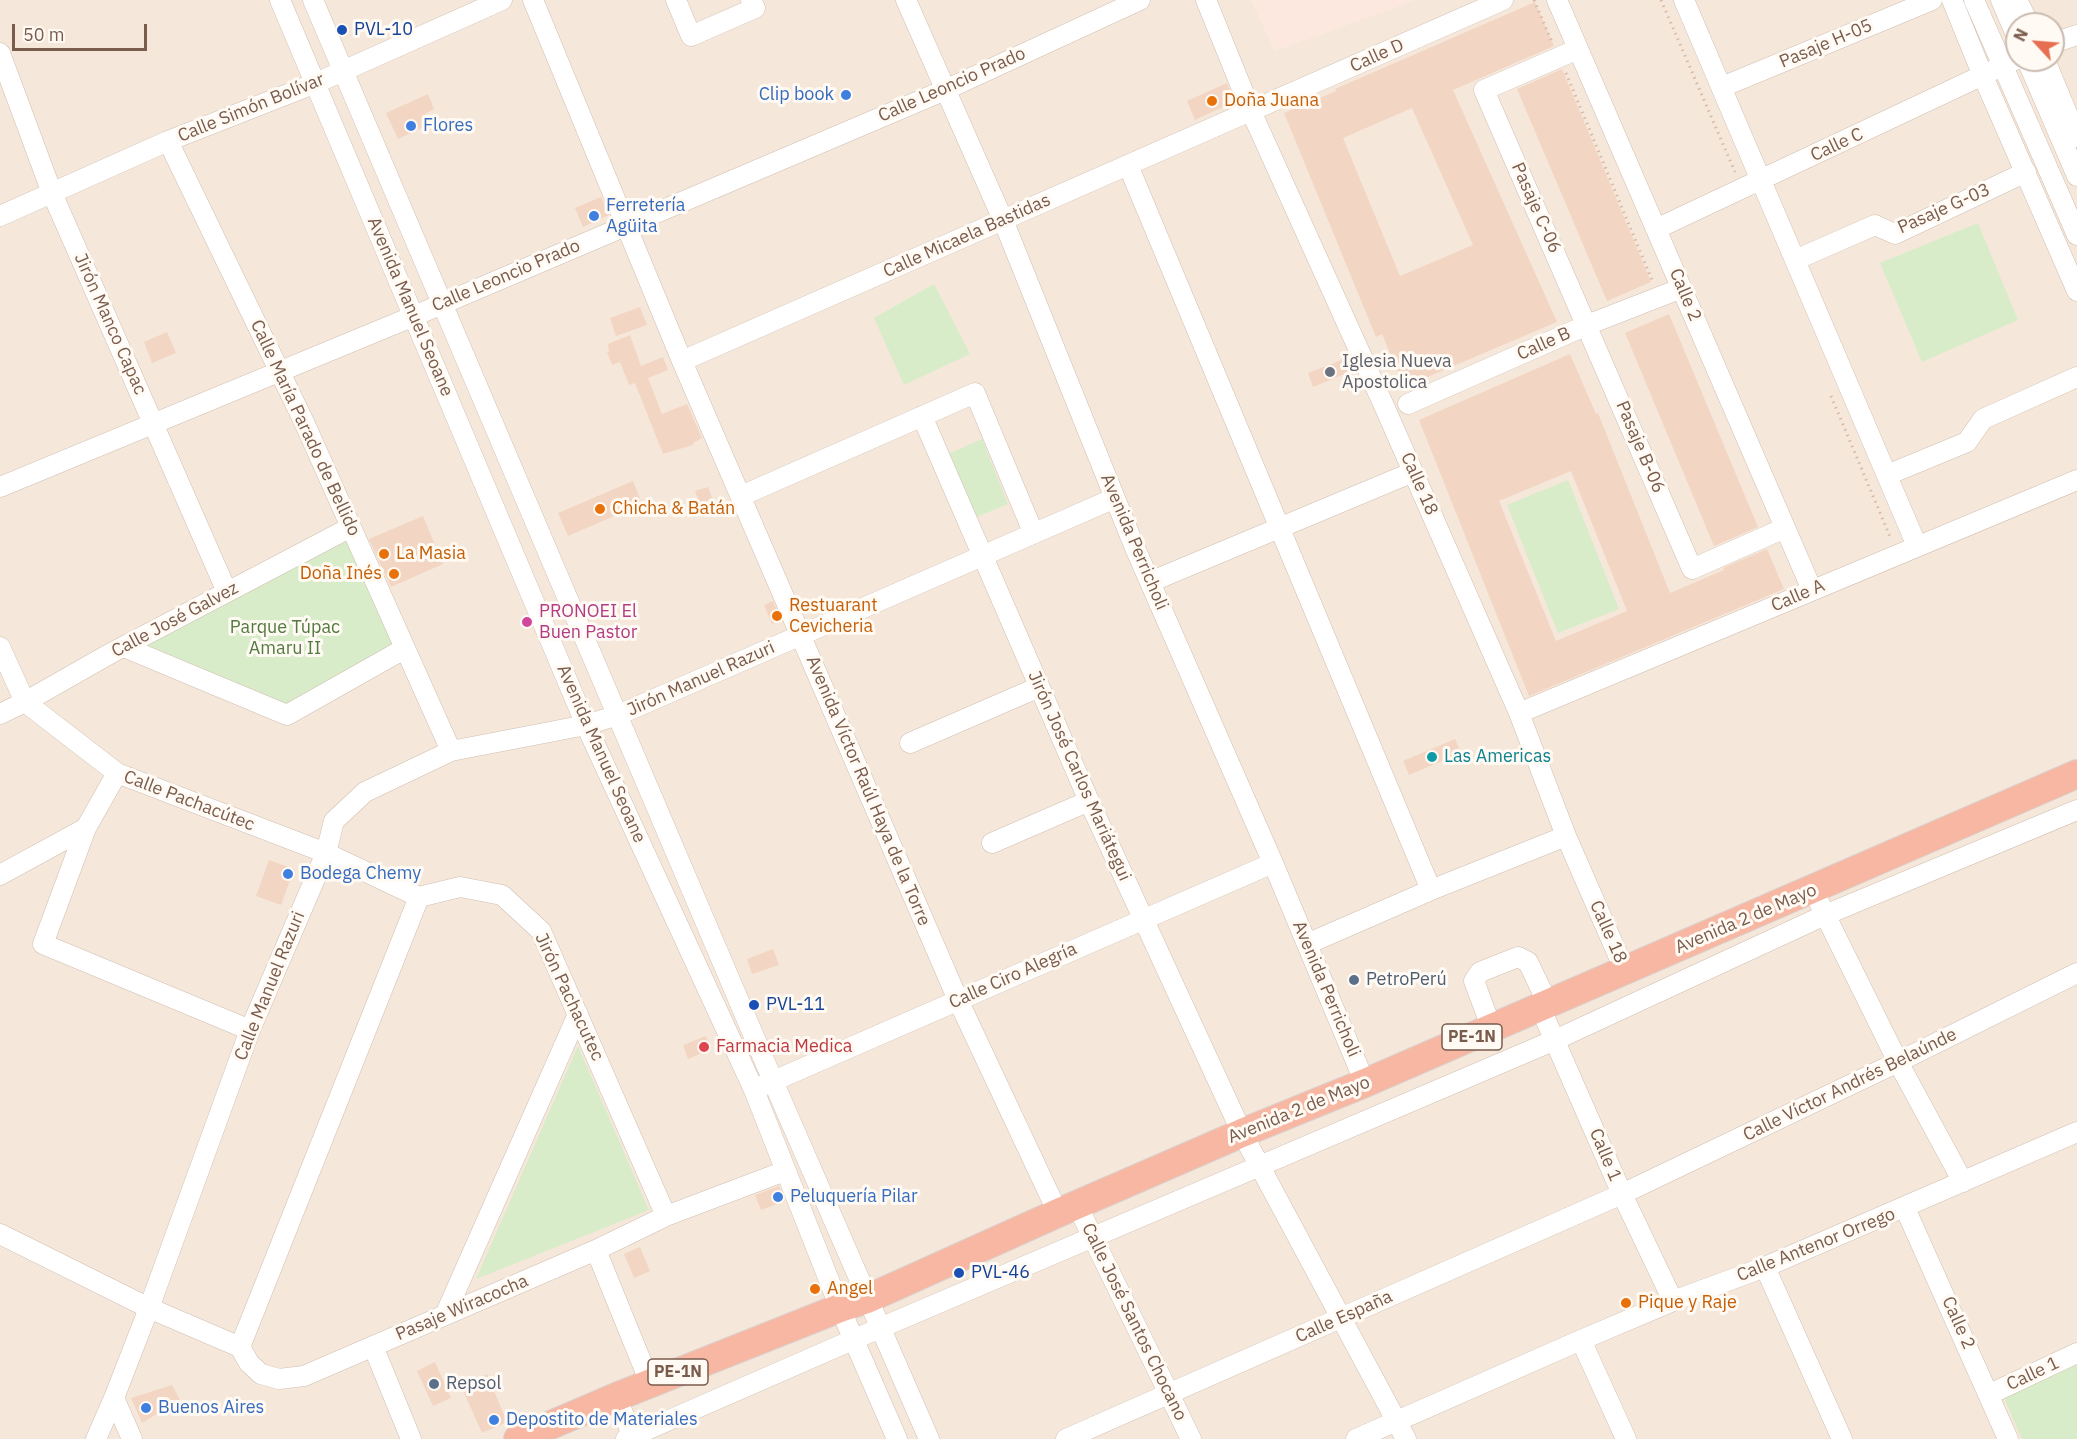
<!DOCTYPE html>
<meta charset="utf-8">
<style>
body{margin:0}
#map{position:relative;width:2077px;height:1439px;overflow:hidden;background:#fdf6ec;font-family:"IBM Plex Sans",sans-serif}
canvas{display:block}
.north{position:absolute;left:2005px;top:12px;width:60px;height:60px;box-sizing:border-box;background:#fffaf3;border:2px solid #cabbb1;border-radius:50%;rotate:296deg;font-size:16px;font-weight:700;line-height:24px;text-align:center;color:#7a5c4d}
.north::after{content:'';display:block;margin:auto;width:21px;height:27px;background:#e76f51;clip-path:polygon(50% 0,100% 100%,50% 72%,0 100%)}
.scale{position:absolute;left:12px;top:24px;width:135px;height:27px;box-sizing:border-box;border:3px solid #7a5c4d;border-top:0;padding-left:8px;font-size:18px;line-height:21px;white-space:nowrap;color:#7a5c4d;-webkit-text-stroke:4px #fffaf3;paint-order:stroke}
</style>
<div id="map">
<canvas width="2077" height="1439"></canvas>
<div class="north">N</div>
<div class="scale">50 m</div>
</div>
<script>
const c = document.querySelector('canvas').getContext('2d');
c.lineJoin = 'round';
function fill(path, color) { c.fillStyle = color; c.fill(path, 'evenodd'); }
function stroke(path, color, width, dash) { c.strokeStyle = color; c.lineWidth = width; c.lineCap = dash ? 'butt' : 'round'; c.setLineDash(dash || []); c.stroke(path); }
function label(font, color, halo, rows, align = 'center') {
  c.font = font + ' "IBM Plex Sans",sans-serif'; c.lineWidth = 6; c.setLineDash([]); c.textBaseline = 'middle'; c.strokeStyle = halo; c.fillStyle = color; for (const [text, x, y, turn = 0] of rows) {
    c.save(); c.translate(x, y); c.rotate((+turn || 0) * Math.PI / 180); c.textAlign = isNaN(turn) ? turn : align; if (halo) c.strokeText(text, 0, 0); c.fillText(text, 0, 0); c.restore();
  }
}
fill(new Path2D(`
 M0 0H2077V1439H0ZM2017 24H2053V60H2017Z`), '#f5e8da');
fill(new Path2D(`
 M1251 0H1416L1275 51Z`), '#fde8e0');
fill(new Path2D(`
 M1978 223 2018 320 1922 362 1880 263Z
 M934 284 970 354 904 385 874 318Z
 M982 439 1008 504 974 518 948 454Z
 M1568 480 1619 609 1558 633 1507 505Z
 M350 530 400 645 287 715 124 647Z
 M578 1046 649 1210 476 1279Z
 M2077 1360V1439H2022L2002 1393Z`), '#d8ecc9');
fill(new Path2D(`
 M1535 2 1554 46 1453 90 1557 322 1404 387 1382 334 1376 337 1284 113 1336 91 1335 89ZM1412 108 1473 245 1400 276 1343 138Z
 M1562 69 1651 282 1607 301 1517 89Z
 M1227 83 1234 102 1195 120 1187 101Z
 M428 94 434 109 425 114 430 124 398 139 386 113Z
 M601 197 609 215 583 227 575 208Z
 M640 307 647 325 616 336 610 318Z
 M1669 314 1758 527 1714 546 1625 333Z
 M167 332 176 353 152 363 144 342Z
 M630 335 641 366 663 357 668 370 648 378 662 414 687 404 702 438 693 443V445L663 454 635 383 629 385 620 362 612 365 607 352 609 351 608 344Z
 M1570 354 1596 414 1598 413 1670 593 1724 570 1723 568 1767 549 1784 589 1529 696 1419 420ZM1571 471 1627 611 1556 641 1499 501Z
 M1347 358 1352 371 1313 387 1308 373Z
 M633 481 642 504 568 536 558 513Z
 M708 487 713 500 700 505 695 491Z
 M423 516 443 564 391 587 369 539Z
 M773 601 781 620 772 624 764 605Z
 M1455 739 1461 753 1409 775 1403 761Z
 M269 860 294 869 281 905 256 896Z
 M773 949 779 965 752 974 747 959Z
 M706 1036 711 1049 688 1059 683 1045Z
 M779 1186 785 1201 761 1210 755 1195Z
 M640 1247 650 1271 634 1278 624 1254Z
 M435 1362 451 1398 433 1406 417 1371Z
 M487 1374 507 1422 482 1433 461 1386Z
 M172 1385 180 1400 142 1423 131 1398Z`), '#f3d5c3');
const minor = new Path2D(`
 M280 0 586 725 754 1090 840 1308 897 1439
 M313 0 773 1081 929 1439
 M533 0 682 361 958 1000 1058 1213
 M676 0 691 36 755 8 751 0
 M906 0 1003 220 1135 548 1273 863 1365 1083
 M1206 0 1251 111 1385 408 1519 713 1566 836 1625 971
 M1557 0 1812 590
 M1684 0 1917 546
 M1952 0 1983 76 2077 291
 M1974 0 2077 235
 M2001 0 2017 37
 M2017 0 2029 24
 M2053 43 2077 35
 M1578 49 1484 90 1692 569 1785 528
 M0 53 52 193 227 592
 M2027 60 2077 176
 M2045 60 2077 137
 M1722 87 1932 0
 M168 141 304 422 451 751
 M1128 165 1431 890
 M0 216 168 141 316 83 502 0
 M1656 229 2017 59
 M1795 260 1875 225 1895 234 2026 172
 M682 361 1503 0
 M1408 404 1587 325 1682 288
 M922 416 1089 801 1242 1133 1406 1439
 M1887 475 1967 442 1983 419 2077 377
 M0 487 414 316 945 90 1140 0
 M741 496 975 393 1033 532
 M1150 582 1413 472
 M0 647 25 702 117 773 326 853 419 897 460 887 502 895 541 931 666 1216
 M124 647 287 715 404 649
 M1519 713 2077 480
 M0 714 25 702 113 652 351 527
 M910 743 1039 687
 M117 773 86 828 43 944 250 1030
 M992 843 1089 801
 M0 875 86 828
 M1813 890 1898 1062 1963 1182
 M1307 944 1431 890 1566 836
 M1540 1007 1622 1194 1673 1301
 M1492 1029 1474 981 1480 972 1518 957 1528 962 1548 1004
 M762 1086 1273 863
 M1077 1205 1191 1439
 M1905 1208 2008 1439
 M0 1234 149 1308 240 1347 249 1363 261 1374 279 1379 304 1376 596 1250 666 1216 785 1171
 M596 1250 650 1383
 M1765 1267 1842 1439
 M445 1315 578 1014
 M1581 1340 1626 1439
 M373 1346 411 1439
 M240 1347 419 897
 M1990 1394 2077 1353
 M616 1397 634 1439
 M114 1398 132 1439
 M96 1439 114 1398 149 1308 250 1030 326 853 334 821 365 792 451 751 586 725 618 715 1115 498
 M626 1439 880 1328 1555 1040 1825 915 2077 810
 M1066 1439 1622 1194 1898 1062 2077 973
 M1356 1439 1581 1340 1673 1301 1765 1267 2077 1132`);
const highway = new Path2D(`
 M518 1439 616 1397 840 1308 867 1299 1058 1213 1242 1133 1365 1083 2077 774`);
stroke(minor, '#d1beb0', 21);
stroke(highway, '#dad1cd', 30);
stroke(new Path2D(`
 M1534 0 1552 42
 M1661 0 1735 172
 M1566 73 1652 280
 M1831 396 1891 539`), '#d9b8a5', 3, [1.5, 4.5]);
stroke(minor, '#fff', 20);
stroke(highway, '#f7b7a3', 28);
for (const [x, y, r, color] of [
 [342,30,6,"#1a4fb4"],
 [846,95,6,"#3f7fe0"],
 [1212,101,6,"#e8710a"],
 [411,126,6,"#3f7fe0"],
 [594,216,6,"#3f7fe0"],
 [1330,372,6,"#6b7280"],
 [600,509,6,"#e8710a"],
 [384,554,6,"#e8710a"],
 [394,574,6,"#e8710a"],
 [777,616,6,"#e8710a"],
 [527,622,6,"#d1479c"],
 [1432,757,6,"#0f9aa8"],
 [288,874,6,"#3f7fe0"],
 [1354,980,6,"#5c6f8a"],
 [754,1005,6,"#1a4fb4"],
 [704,1047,6,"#e0444e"],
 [778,1197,6,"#3f7fe0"],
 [959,1273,6,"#1a4fb4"],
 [815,1289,6,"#e8710a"],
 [1626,1303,6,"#e8710a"],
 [434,1384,6,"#5c6f8a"],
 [146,1408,6,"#3f7fe0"],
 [494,1420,6,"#3f7fe0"]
]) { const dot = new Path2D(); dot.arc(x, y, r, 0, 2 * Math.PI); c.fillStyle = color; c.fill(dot); stroke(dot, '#fffaf3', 2); }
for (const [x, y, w] of [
 [1472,1037,60],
 [678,1372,60]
]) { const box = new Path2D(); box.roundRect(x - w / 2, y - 13, w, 26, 4.5); c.fillStyle = '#fffaf3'; c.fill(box); stroke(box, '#7a5c4d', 1.5); }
label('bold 16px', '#7a5c4d', null, [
 ["PE-1N",1472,1037],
 ["PE-1N",678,1372]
]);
label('18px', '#164399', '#fffaf3', [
 ["PVL-10",354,30],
 ["PVL-11",766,1005],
 ["PVL-46",971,1273]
], 'left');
label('18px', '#7a5c4d', '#fffaf3', [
 ["Pasaje H-05",1826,44,-23],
 ["Calle D",1377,56,-24],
 ["Calle Leoncio Prado",952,85,-24],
 ["Calle Simón Bolívar",251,108,-22],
 ["Calle C",1837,145,-25],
 ["Pasaje C-06",1536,208,66],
 ["Pasaje G-03",1944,209,-24],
 ["Calle Micaela Bastidas",967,236,-24],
 ["Calle Leoncio Prado",506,276,-23],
 ["Calle 2",1685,295,67],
 ["Avenida Manuel Seoane",410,307,67],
 ["Jirón Manco Capac",110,324,66],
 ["Calle B",1544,344,-24],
 ["Calle María Parado de Bellido",305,428,65],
 ["Pasaje B-06",1640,447,67],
 ["Calle 18",1419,484,66],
 ["Avenida Perricholi",1134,542,67],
 ["Calle A",1798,596,-23],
 ["Calle José Galvez",175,620,-28],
 ["Jirón Manuel Razuri",701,679,-24],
 ["Avenida Manuel Seoane",601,754,66],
 ["Jirón José Carlos Mariátegui",1079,776,66],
 ["Avenida Víctor Raúl Haya de la Torre",868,791,67],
 ["Calle Pachacútec",189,801,21],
 ["Avenida 2 de Mayo",1746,919,-23],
 ["Calle 18",1608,932,66],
 ["Calle Ciro Alegría",1013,976,-24],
 ["Calle Manuel Razuri",270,986,-68],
 ["Avenida Perricholi",1326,989,67],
 ["Jirón Pachacutec",569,997,65],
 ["Calle Víctor Andrés Belaúnde",1850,1085,-26],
 ["Avenida 2 de Mayo",1299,1110,-22],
 ["Calle 1",1605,1155,67],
 ["Calle Antenor Orrego",1816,1245,-22],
 ["Pasaje Wiracocha",462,1308,-23],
 ["Calle España",1344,1317,-24],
 ["Calle José Santos Chocano",1134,1322,64],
 ["Calle 2",1958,1323,66],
 ["Calle 1",2033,1374,-25]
]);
label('18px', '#366cbe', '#fffaf3', [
 ["Clip book",834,95,"right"],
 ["Flores",423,126],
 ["Ferretería",606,206],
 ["Agüita",606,227],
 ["Bodega Chemy",300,874],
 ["Peluquería Pilar",790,1197],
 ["Buenos Aires",158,1408],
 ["Depostito de Materiales",506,1420]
], 'left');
label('18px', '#c56008', '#fffaf3', [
 ["Doña Juana",1224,101],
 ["Chicha & Batán",612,509],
 ["La Masia",396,554],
 ["Doña Inés",382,574,"right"],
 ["Restuarant",789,606],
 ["Cevicheria",789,627],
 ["Angel",827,1289],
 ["Pique y Raje",1638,1303]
], 'left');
label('18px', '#5b616d', '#fffaf3', [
 ["Iglesia Nueva",1342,362],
 ["Apostolica",1342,383]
], 'left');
label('18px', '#b23c85', '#fffaf3', [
 ["PRONOEI El",539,612],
 ["Buen Pastor",539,633]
], 'left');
label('18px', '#537a41', '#fffaf3', [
 ["Parque Túpac",285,628],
 ["Amaru II",285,649]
]);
label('18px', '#0d838f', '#fffaf3', [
 ["Las Americas",1444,757]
], 'left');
label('18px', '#4e5e75', '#fffaf3', [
 ["PetroPerú",1366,980],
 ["Repsol",446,1384]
], 'left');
label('18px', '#be3a42', '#fffaf3', [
 ["Farmacia Medica",716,1047]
], 'left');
</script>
